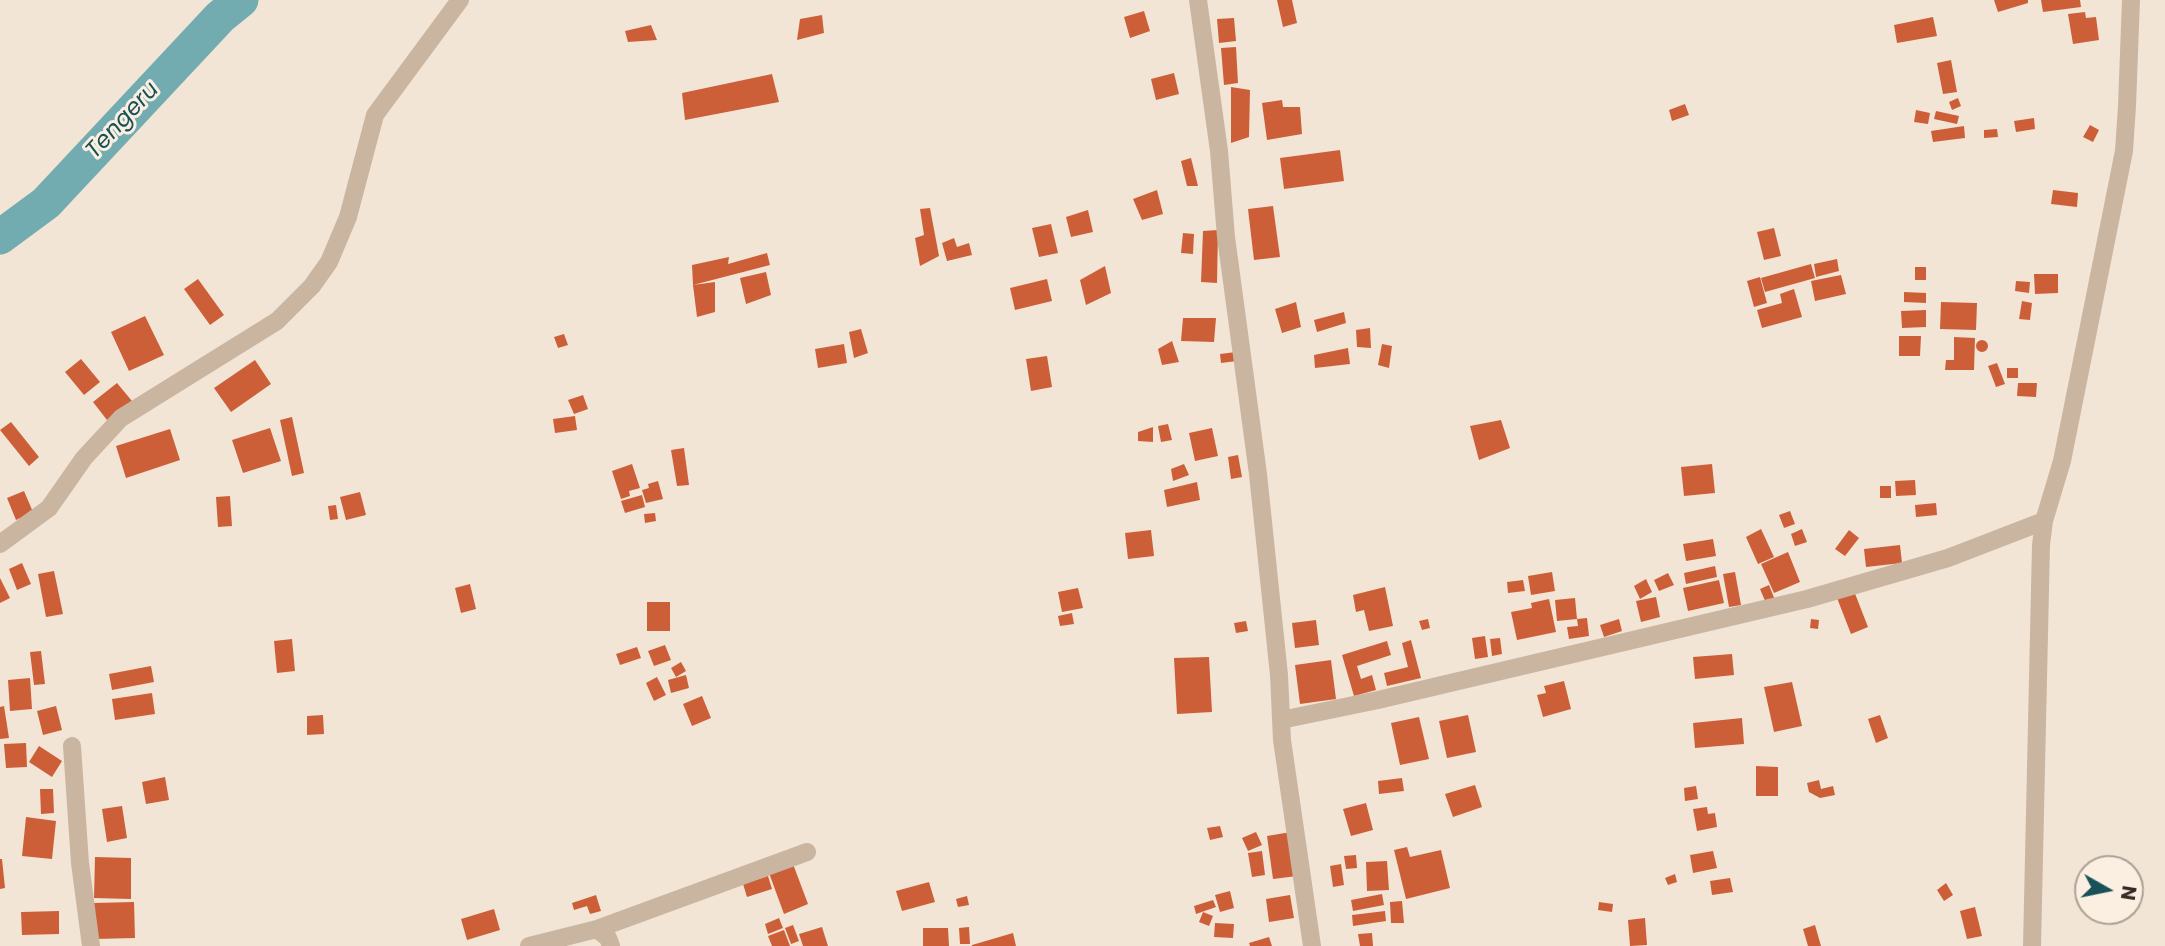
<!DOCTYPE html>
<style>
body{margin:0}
#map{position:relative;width:2165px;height:946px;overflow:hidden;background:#f2e5d5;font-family:Poppins,sans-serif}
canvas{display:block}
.north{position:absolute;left:2074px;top:855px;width:70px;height:70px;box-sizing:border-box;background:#faefe1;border:2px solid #aba095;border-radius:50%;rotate:99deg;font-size:19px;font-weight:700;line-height:28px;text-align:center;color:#342924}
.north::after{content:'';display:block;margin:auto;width:24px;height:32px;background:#185157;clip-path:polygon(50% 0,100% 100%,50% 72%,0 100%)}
</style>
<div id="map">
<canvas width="2165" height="946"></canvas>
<div class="north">N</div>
</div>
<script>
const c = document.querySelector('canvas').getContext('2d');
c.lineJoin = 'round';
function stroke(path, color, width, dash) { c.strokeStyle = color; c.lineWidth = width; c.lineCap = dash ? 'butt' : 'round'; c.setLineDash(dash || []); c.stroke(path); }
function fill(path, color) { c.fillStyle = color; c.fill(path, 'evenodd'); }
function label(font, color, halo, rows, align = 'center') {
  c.font = font + ' Poppins,sans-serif'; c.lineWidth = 6; c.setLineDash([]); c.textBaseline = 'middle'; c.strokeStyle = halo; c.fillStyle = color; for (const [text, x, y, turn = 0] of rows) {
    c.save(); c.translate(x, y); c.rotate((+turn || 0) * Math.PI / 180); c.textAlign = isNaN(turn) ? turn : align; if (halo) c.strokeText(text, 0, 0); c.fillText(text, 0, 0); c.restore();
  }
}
stroke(new Path2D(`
 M0 237 46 203 220 17 241 0`), '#73acb0', 35);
fill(new Path2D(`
 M1277 0H1292L1297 23 1283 27Z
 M1994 0H2028V3L1998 12Z
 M2041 0H2080L2081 7 2043 12Z
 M1144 11 1150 31 1130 38 1124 17Z
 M2085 12 2086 18 2096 17 2099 40 2073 44 2068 14Z
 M822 15 824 33 797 40 800 19Z
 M1933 17 1937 36 1897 43 1894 25Z
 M1234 18 1236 41 1219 43 1217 19Z
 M651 25 657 40 628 42 625 31Z
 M1236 47 1238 83 1224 85 1221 48Z
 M1951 60 1957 92 1943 94 1937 63Z
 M1174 73 1179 94 1156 100 1151 79Z
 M772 74 779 102 685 120 682 93Z
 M1231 87 1250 90 1249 137 1231 143Z
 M1958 98 1961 106 1952 110 1949 102Z
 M1282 100 1283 107H1300L1302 134 1267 140 1262 103Z
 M1685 104 1689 115 1672 121 1669 110Z
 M1916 110 1930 113 1928 124 1914 122Z
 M1936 111 1959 116 1957 124 1934 119Z
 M2034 118 2035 129 2016 132 2014 121Z
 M2090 125 2099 130 2093 142 2083 137Z
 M1964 126 1965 138 1933 142 1931 131Z
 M1997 129 1998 137 1984 138V130Z
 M1340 150 1344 181 1284 189 1280 158Z
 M1191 158 1198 186H1187L1181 161Z
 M1157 190 1163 214 1142 220 1133 199Z
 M2053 190 2078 193 2077 207 2051 204Z
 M1273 206 1280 257 1254 260 1248 209Z
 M930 208 939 256 920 266 915 238 924 235 920 209Z
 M1088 210 1093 232 1071 237 1066 217Z
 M1051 224 1058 253 1039 257 1032 228Z
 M1774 228 1781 256 1764 260 1757 232Z
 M1218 230 1217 283 1201 282 1203 231Z
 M1183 233 1194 234 1193 254 1181 253Z
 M954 238 957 247 969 243 972 255 947 261 942 243Z
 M767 253 770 265 693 285 692 265 729 257 728 264Z
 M1837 259 1839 271 1816 277 1814 264Z
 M1811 264 1815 278 1765 292 1761 278Z
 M1105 266 1111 293 1086 305 1080 280Z
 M1915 267H1926V280H1915Z
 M766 272 771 295 746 304 740 278Z
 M2034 274H2058V293L2035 294Z
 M1841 275 1846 294 1815 301 1811 281Z
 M1760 277 1767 303 1754 307 1747 281Z
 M198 279 224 315 210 325 184 289Z
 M1047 279 1052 301 1015 310 1010 288Z
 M2016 281 2030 282 2029 293 2015 291Z
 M715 282V312L697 317 693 285Z
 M1794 289 1802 317 1762 328 1757 310 1782 303 1780 294Z
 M1904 292 1926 293V303L1904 302Z
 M2022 301 2032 303 2030 320 2019 319Z
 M1296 302 1301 327 1282 333 1275 309Z
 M1941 302 1977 303 1976 330 1940 329Z
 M1926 310V327L1902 328 1901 311Z
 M1344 312 1346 323 1317 332 1314 320Z
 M145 316 164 355 129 371 111 332Z
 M1183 318H1216L1214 342 1181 341Z
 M1370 328 1371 348 1357 347 1356 330Z
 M861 329 868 353 854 358 849 332Z
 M564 334 568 345 558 348 554 337Z
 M1899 336H1921L1920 356H1899Z
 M1954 337 1975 338 1974 370H1945L1946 360H1954Z
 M1976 346a6 6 0 1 1 12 0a6 6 0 1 1-12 0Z
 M1172 341 1179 362 1162 365 1158 349Z
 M844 344 847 363 818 368 815 349Z
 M1382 344 1392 346 1389 368 1378 365Z
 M1348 348 1350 364 1315 368 1314 355Z
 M1236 352 1237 361 1221 363 1220 354Z
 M1047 356 1052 387 1031 391 1026 359Z
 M81 359 100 382 84 395 65 372Z
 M255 360 271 384 231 412 214 388Z
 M1997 363 2005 384 1996 387 1988 366Z
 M2007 368H2018V378H2007Z
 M117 383 132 401 107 420 93 402Z
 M2018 383H2037L2036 397 2017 396Z
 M583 395 588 409 574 414 568 400Z
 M575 416 577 430 555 433 553 419Z
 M292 417 304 473 292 476 280 420Z
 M1501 420 1510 448 1479 460 1470 426Z
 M11 422 39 457 29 466 0 430Z
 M1168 424 1172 440 1161 442 1158 426Z
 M1153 427V442L1138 441V432Z
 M270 428 281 461 243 473 232 440Z
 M1212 428 1218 456 1195 461 1189 433Z
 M170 429 180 460 126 478 116 446Z
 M684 448 689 485 677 486 671 450Z
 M1238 455 1242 477 1231 479 1228 457Z
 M632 464 640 488 629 491 630 496 621 499 612 471Z
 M1184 464 1189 475 1173 481 1171 469Z
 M1712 464 1715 493 1684 496 1681 467Z
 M1915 480 1916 495 1896 496 1895 481Z
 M658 481 663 499 646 503 642 490 649 488 648 484Z
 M1197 482 1200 500 1167 507 1164 490Z
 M1880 486H1891V498H1880Z
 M24 491 33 512 16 520 7 498Z
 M360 492 366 515 346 520 340 497Z
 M642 495 645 507 625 513 621 501Z
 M230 496 232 526 218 527 216 497Z
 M1936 503 1937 515 1916 517 1915 505Z
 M336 505 338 519 330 520 328 506Z
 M1790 511 1795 524 1784 528 1779 515Z
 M655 513 656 521 645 523 644 514Z
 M1761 529 1774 557 1758 564 1746 537Z
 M1802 529 1807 542 1795 546 1791 534Z
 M1151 530 1154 556 1128 559 1125 533Z
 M1849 530 1859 538 1845 556 1835 549Z
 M1713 539 1716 556 1686 561 1683 544Z
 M1900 545 1902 563 1866 567 1864 549Z
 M1788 552 1800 582 1774 593 1761 564Z
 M22 563 31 584 17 590 9 569Z
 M1715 566 1717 577 1686 584 1684 573Z
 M54 571 63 614 46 617 38 574Z
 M1552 572 1555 591 1531 595 1528 576Z
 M1735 572 1741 605 1729 607 1723 574Z
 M1668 573 1674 585 1659 591 1654 580Z
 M0 578 10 598 0 603Z
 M1646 579 1652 592 1640 599 1634 586Z
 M1523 580 1525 591 1508 593 1507 582Z
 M1719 580 1724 603 1688 611 1683 588Z
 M470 584 476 609 461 613 455 588Z
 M1769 585 1775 600 1766 603 1760 589Z
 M1385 587 1393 626 1369 631 1364 610 1356 612 1353 595Z
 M1078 588 1083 608 1062 612 1058 592Z
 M1854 591 1868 627 1851 634 1837 598Z
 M1656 597 1660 617 1641 622 1636 601Z
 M1575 598 1577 619 1557 621 1555 600Z
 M1549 599 1556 632 1517 640 1511 612 1532 608 1531 603Z
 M647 602H670V631H647Z
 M1072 613 1074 624 1060 626 1058 616Z
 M1587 618 1589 636 1569 639 1567 627 1578 626 1577 619Z
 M1428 619 1430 628 1422 630 1419 621Z
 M1619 619 1622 631 1604 637 1600 625Z
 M1811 619 1819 620 1818 629 1810 628Z
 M1316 620 1319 645 1295 648 1292 623Z
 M1246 621 1248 631 1236 633 1234 623Z
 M1485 636 1488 657 1475 659 1472 638Z
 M1500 638 1502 654 1492 656 1490 639Z
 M292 639 295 671 277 673 274 641Z
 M1411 640 1421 678 1387 686 1384 673 1408 667 1402 643Z
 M1387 641 1391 655 1357 666 1361 679 1372 675 1376 690 1354 696 1342 655Z
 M665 645 671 660 654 666 648 651Z
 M637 647 641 658 620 665 616 654Z
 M41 651 45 684 34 685 30 652Z
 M1732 654 1734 675 1695 679 1693 657Z
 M1209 657 1212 712 1177 714 1174 658Z
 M1331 660 1336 699 1300 704 1295 665Z
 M681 662 686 671 676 677 671 668Z
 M151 666 154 682 112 690 109 674Z
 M686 675 689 688 671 693 668 680Z
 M657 677 666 695 654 701 646 683Z
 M30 678 32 709 10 711 8 680Z
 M1564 681 1571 709 1543 717 1537 695 1546 693 1544 686Z
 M1792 682 1802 726 1774 732 1764 687Z
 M152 693 155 714 115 720 112 699Z
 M702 696 711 718 692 726 683 704Z
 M4 706 9 738 0 739V707Z
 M56 706 62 730 43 735 37 711Z
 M323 715 324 734 307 735V716Z
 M1468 715 1476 752 1447 758 1439 721Z
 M1880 715 1888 738 1876 743 1868 719Z
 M1419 717 1429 759 1400 765 1391 723Z
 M1742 718 1744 744 1695 748 1693 723Z
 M26 743 27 767 6 768 4 744Z
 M39 746 62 761 52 777 29 762Z
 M1756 766 1778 767V796H1756Z
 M165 777 169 800 146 804 142 782Z
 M1402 778 1404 791 1379 794 1378 781Z
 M1819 780 1821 789 1833 786 1835 795 1820 798 1809 792 1807 783Z
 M1475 785 1482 807 1453 817 1445 794Z
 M1696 786 1698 799 1685 801 1684 788Z
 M40 789H53L54 813 41 814Z
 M1366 803 1373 830 1351 836 1343 809Z
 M122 806 127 838 107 842 102 809Z
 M1707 807 1708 814 1715 813 1717 827 1697 831 1693 809Z
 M26 817 56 821 52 859 22 856Z
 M1220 826 1223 837 1210 840 1207 828Z
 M1256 832 1262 845 1248 851 1242 838Z
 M1291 832 1297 876 1273 879 1267 836Z
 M1407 847 1410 857 1441 850 1450 888 1406 899 1394 850Z
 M1262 851 1265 875 1252 877 1248 853Z
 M1713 851 1717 868 1693 873 1690 855Z
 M1356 855 1357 868 1346 869 1344 856Z
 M95 857 131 858V899L94 898Z
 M0 859H2L5 888 0 889Z
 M1387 861 1389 890 1367 891 1366 862Z
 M793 864 808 904 784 914 769 873Z
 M1341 864 1344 885 1333 887 1330 866Z
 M1675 874 1677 882 1668 885 1665 878Z
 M768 876 772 889 747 897 743 884Z
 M1730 878 1733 892 1712 895 1710 881Z
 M929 882 935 902 902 911 896 891Z
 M1946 883 1953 895 1944 901 1937 890Z
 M1230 891 1234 908 1220 912 1215 895Z
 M1382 894 1384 905 1353 911 1351 900Z
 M596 895 601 911 590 914 587 906 574 910 572 903Z
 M1290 895 1294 918 1269 922 1266 899Z
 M967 896 969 905 958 907 956 899Z
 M1213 900 1216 907 1196 914 1194 906Z
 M1402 901 1404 923H1391L1390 902Z
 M134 902 135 938 95 939 94 903Z
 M1599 902 1613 904 1612 912 1598 910Z
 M1975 907 1982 936 1967 939 1960 911Z
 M494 909 500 930 467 940 461 919Z
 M59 911V934L22 935 21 912Z
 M1385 911 1386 921 1353 926 1352 915Z
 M1203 912 1213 916 1209 926 1199 922Z
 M779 918 783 928 768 934 765 924Z
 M1645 918 1647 945 1630 946 1628 920Z
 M1215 923 1234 924 1233 938 1214 937Z
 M793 925 799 941 791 944 785 928Z
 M1815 925 1821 946H1808L1803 929Z
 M822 927 828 946H803L799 934Z
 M969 927 970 944H960L959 928Z
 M923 928H948L949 946H923Z
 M784 930 790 946H772L768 936Z
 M1013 933 1016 946H972V945Z
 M1372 933 1373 946H1360L1358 934Z
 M1269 937 1272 946H1250L1249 943Z`), '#cd5f38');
stroke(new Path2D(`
 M1198 0 1219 151 1226 237 1258 474 1279 675 1282 740 1312 946
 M0 544 49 508 84 458 121 418 277 321 312 286 329 262 348 217 375 115 460 0
 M1281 720 1378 700 1807 599 1948 558 2044 521
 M72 746 80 863 91 946
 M597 929 807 852
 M529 946 597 929 608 938 611 946
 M2032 946 2041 545 2044 521 2062 461 2124 151 2127 106 2131 0`), '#cab5a1', 18);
label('italic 23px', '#185157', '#faefe1', [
 ["Tengeru",123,121,-47]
]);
</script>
